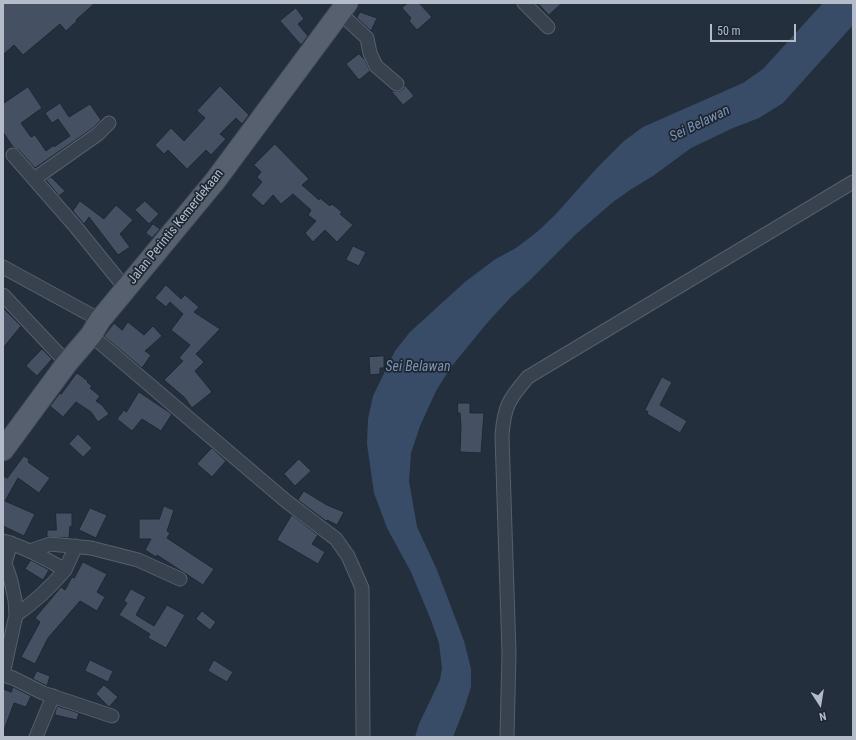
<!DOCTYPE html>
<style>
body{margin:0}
#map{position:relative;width:856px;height:740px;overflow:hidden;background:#242f3e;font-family:"Roboto Condensed",sans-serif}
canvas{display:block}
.frame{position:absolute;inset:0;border:4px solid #b4bcc9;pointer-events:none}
.north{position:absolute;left:800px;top:684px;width:40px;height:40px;-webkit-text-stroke:3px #1d2633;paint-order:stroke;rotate:168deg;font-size:11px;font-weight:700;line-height:16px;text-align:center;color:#b4bcc9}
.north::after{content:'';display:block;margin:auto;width:14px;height:18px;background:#b4bcc9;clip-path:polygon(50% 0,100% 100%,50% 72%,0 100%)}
.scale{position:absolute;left:710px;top:24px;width:86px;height:18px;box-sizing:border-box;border:2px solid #b4bcc9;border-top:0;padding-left:5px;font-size:12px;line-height:14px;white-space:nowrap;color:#b4bcc9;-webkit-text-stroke:3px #1d2633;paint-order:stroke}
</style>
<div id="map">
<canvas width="856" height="740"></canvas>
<div class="frame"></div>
<div class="north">N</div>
<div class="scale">50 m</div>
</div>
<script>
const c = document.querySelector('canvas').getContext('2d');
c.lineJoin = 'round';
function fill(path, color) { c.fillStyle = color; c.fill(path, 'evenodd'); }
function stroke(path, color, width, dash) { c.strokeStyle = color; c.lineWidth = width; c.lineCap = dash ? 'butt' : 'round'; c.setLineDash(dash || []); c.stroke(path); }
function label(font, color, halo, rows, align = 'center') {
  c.font = font + ' "Roboto Condensed",sans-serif'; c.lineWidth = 3.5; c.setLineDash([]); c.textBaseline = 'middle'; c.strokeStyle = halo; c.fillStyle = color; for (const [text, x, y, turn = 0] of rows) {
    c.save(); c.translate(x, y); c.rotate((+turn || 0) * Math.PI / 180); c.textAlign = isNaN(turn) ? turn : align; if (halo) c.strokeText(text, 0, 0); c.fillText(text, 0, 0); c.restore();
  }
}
fill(new Path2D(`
 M823 3H853V25L783 103 759 118 733 128 691 148 653 176 630 190 613 202 576 234 528 282 511 297 487 323 451 367 436 391 420 426 411 453 409 481 417 527 437 570 464 641 471 669V687L464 709 453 737H415L419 724 440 680 442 668 439 643 431 620 411 572 387 528 374 493 367 444 368 419 373 396 395 351 410 332 465 282 494 260 516 248 537 232 555 215 597 168 624 141 643 127 743 83 763 69Z`), '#394c67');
const building = new Path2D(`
 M3 3H95L76 20 77 21 66 31 60 24 23 55 14 45 3 55Z
 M408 3H419L432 17 417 30 409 21 411 18 402 8Z
 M538 3H562L549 15Z
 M296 8 304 19 298 24 308 36 301 45 280 21Z
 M360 12 377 18 371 31 357 18Z
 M359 54 365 60 370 71 359 80 346 64Z
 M405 85 414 96 403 105 391 91H400L403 89Z
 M220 86 249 115 242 124 236 118 220 134 226 139 211 155 206 150 187 169 168 150 164 154 155 145 171 128 184 141 205 118 197 111Z
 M28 87 42 108 21 123 31 137 35 135 46 151 54 145V147L70 136 58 119 52 123 45 113 60 103 69 117 90 104 101 120 93 128 35 168 19 150 13 147 3 132V104Z
 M275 144 309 179 302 185 319 200 320 198 330 206 332 204 342 212 340 214 353 225 337 242 325 230 313 242 305 233 316 221 308 215 311 210 293 194 281 204 273 195 263 206 251 195 262 182 257 177 261 172 254 165Z
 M51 177 65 191 59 196 46 180Z
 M80 201 104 219 116 205 133 220 120 234 130 247 118 255 89 217 84 224 73 211Z
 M145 201 159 214 149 224 135 210Z
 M153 224 160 229 152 238 146 233Z
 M353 246 366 252 359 266 346 260Z
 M166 285 181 299 185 295 199 307 194 312 220 329 196 354 204 362 195 371 212 392 192 408 184 397 164 380 183 361 179 358 190 345 171 330 183 314 170 302 166 307 155 298Z
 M3 308 21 326 3 348Z
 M128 322 144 335 153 326 162 336 145 351 151 355 142 368 104 336 114 323 122 330Z
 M42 349 52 359 37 376 26 366Z
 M384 356V368H380V374L370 375 369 357Z
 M77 373 88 381 87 382 92 386 90 388 100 396 96 401 102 405 109 414 98 422 91 412 76 402 63 417 50 406 60 393 61 394Z
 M662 377 672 382 660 405 687 421 680 433 647 414 648 412 645 410Z
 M139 392 172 414 161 431 142 419 132 431 117 419 124 410 126 412Z
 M458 403H470V413H484L481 453 460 452 461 427 460 413H458Z
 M78 434 92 448 83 457 69 444Z
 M212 448 226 461 212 477 197 464Z
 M24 456 29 459 28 462 50 478 39 493 18 478 5 501 35 514 24 536 3 526V476L7 478Z
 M299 459 311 471 295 486 284 474Z
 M304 491 327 505 344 512 337 525 327 520 326 521 298 500Z
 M164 506 174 510 167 531 170 533 167 538 214 569 203 585 157 555 156 557 145 550 151 539H139V519H159Z
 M90 508 107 515 96 538 79 530Z
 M56 513H72V527L70 526 69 538 47 537V530H56Z
 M292 515 318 535 312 544 325 552 318 564 277 540Z
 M31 560 49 570 43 580 25 569Z
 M83 562 107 574 97 592 105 597 97 611 80 601 48 638 35 664 21 657 40 622 35 618 61 587 65 590 72 577 74 578Z
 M131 589 146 597 136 615 154 626 167 605 185 615 166 648 148 638 150 634 119 615 127 603 124 601Z
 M202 611 216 622 210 630 196 619Z
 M90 660 113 671 108 682 85 671Z
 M214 660 233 672 227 682 208 671Z
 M37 671 50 676 47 686 33 679Z
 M104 685 118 697 109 707 96 694Z
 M13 687 31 696 26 707 14 703 4 730H3V689L11 692Z
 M57 706 79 713 77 720 55 715Z`);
fill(building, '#455162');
stroke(building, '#1f2835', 1);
const street = new Path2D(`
 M524 3 548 27
 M340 13 367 38 370 53 376 66 397 84
 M13 155 75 226 126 289
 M34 179 98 134 109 123
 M3 267 100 320
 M3 295 67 363
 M91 335 286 501 336 539 348 556 362 588 363 737
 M3 541C25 547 45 558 65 570L76 546
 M30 551 50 544 91 548 138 560 180 579
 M16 615C36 601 49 589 65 570
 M3 674 16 615 15 600 11 581 5 563 11 543
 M3 675 13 678 43 693 112 716
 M36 737 53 696
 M507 737 509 653 502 436C504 406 509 399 528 377L853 182`);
const primary = new Path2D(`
 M3 450 67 363 91 335 100 320 215 181 347 3`);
stroke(street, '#565f6c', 15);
stroke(primary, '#414a57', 23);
stroke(street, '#38414e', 13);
stroke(primary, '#56606e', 21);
label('13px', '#b4bcc9', '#1d2633', [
 ["Jalan Perintis Kemerdekaan",176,227,-51]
]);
label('italic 14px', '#7c92b1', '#1d2633', [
 ["Sei Belawan",700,124,-26],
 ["Sei Belawan",418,367]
]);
</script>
